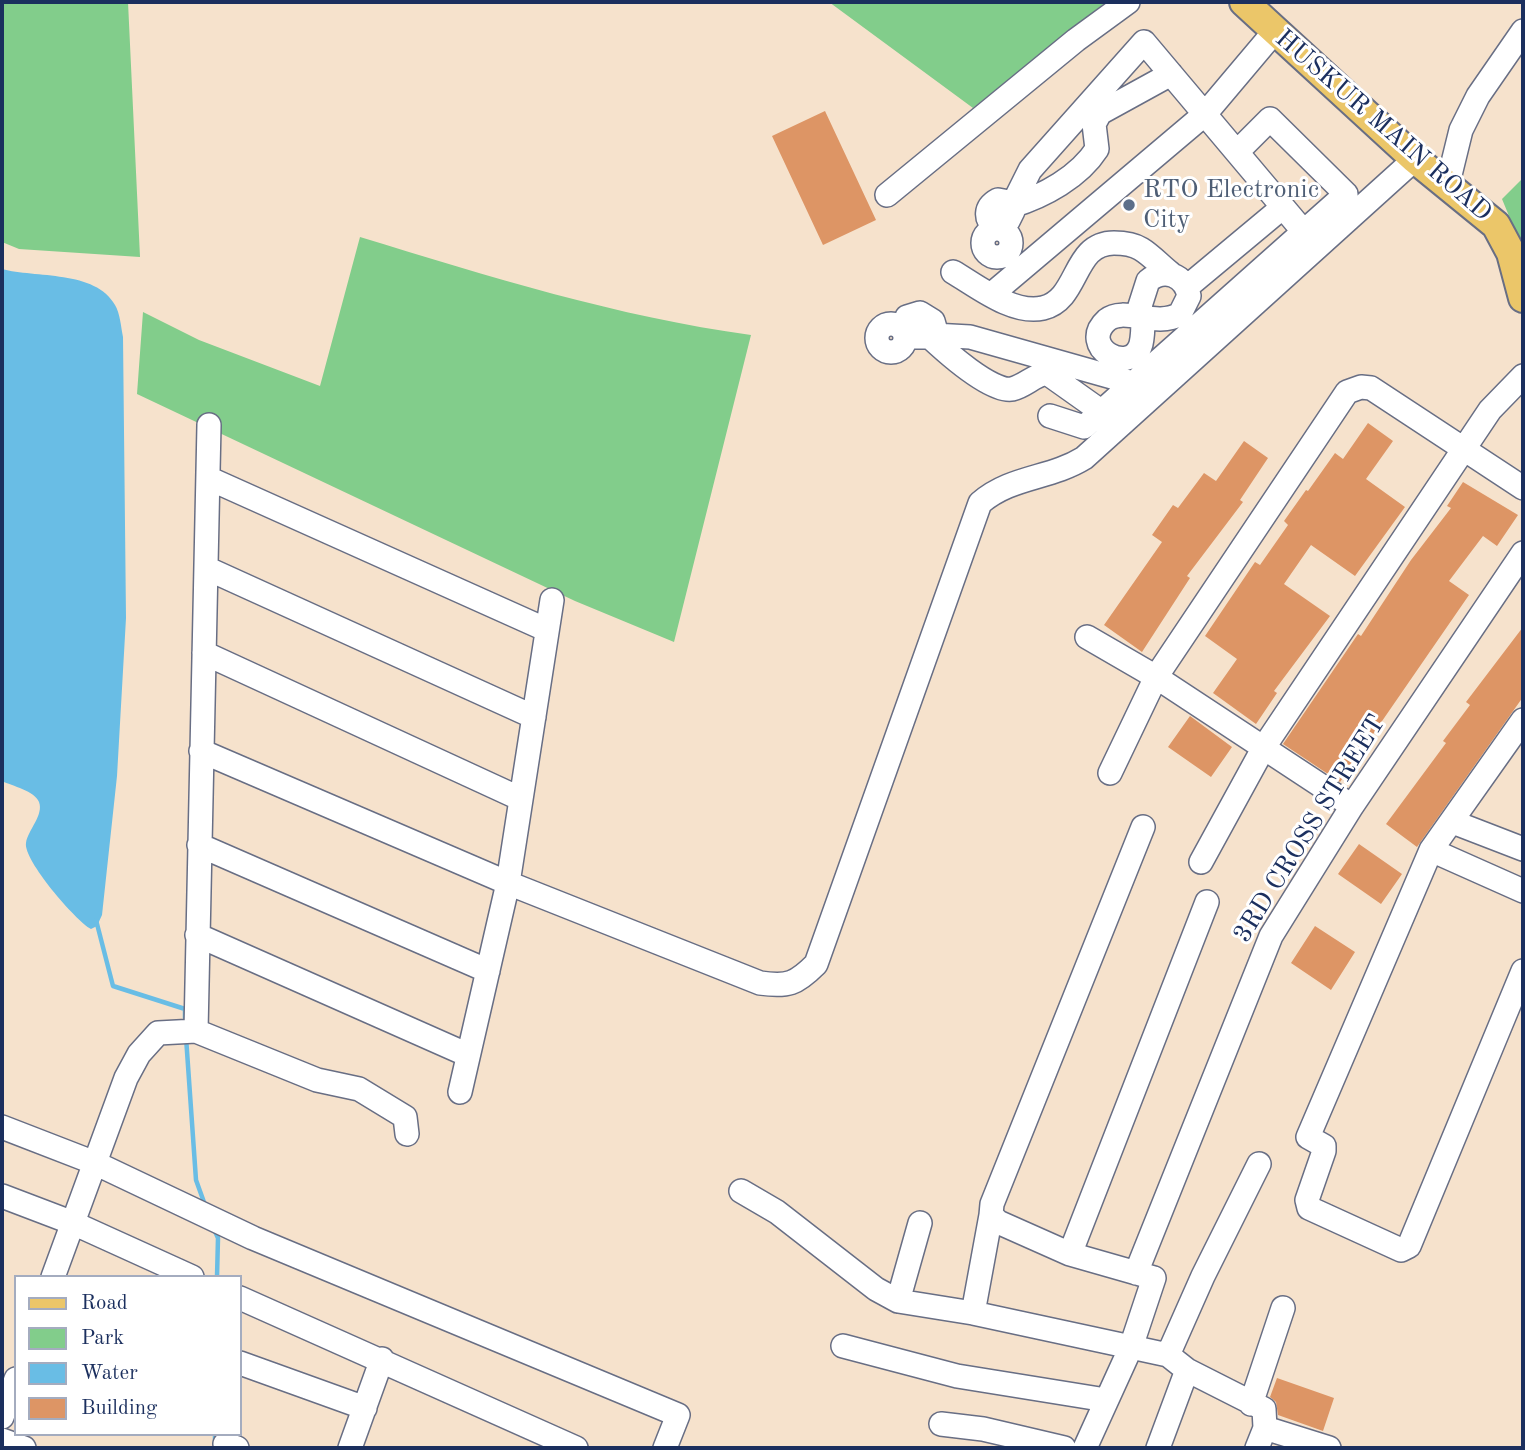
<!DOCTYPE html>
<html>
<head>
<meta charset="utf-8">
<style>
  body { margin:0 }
  #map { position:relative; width:1525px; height:1450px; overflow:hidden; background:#f6e2cc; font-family:"Old Standard TT",serif }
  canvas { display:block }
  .frame { position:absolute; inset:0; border:4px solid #1b2f5e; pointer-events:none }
  .legend { position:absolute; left:14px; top:1275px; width:228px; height:161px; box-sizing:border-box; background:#fff; border:2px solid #a4acbf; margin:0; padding:9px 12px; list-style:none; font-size:21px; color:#1b2f5e }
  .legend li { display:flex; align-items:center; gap:14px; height:35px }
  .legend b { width:35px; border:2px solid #a4acbf }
</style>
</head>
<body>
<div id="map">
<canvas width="1525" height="1450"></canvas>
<div class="frame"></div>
<ul class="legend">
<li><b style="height:9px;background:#ebc669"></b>Road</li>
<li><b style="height:19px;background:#82cd8b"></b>Park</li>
<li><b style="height:19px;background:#69bde5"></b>Water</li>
<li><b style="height:19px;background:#dd9565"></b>Building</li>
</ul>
</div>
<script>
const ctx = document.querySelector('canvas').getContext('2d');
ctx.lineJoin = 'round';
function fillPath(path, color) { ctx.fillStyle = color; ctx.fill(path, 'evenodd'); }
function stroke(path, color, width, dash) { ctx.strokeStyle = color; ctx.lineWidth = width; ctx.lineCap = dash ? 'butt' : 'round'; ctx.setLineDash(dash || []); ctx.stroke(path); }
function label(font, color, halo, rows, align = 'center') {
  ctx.font = font + ' "Old Standard TT",serif'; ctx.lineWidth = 6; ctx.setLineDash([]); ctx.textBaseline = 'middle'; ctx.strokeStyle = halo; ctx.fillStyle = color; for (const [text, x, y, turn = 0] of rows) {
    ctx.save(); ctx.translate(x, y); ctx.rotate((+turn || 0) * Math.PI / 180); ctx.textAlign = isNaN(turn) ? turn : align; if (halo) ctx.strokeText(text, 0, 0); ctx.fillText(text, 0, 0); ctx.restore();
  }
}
fillPath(new Path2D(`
  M2 2H128L140 257 19 249 2 242Z
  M829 2H1106L973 108Z
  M1523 178V250L1502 199Z
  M360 237C488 276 618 317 751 335L674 642 575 601 137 394 143 312 199 340 320 386Z`), '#82cd8b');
fillPath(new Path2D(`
  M2 269C35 278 96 270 115 305 120 313 121 327 123 337L126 618 117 776 102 915 97 926 91 929C76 921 23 860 26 843 28 830 44 815 39 802 35 791 12 786 2 781Z`), '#69bde5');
stroke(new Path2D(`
  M96 920 113 986 185 1009V1018
  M186 1037 196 1180 205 1205
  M214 1229 218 1238 217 1277
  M215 1444V1434`), '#69bde5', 4.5);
fillPath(new Path2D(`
  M825 111 876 220 823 245 772 136Z
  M1368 423 1393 441 1366 479 1405 507 1355 576 1311 545 1284 584 1330 616 1274 691 1277 693 1256 724 1213 693 1237 659 1205 636 1255 562 1260 565 1288 525 1284 521 1306 490 1308 491 1335 453 1343 459Z
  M1244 441 1268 458 1240 500 1243 502 1187 576 1190 578 1142 652 1104 625 1162 542 1152 535 1173 505 1178 508 1204 473 1216 481Z
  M1463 482 1518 515 1497 546 1483 536 1449 581 1469 595 1340 782 1283 744 1358 634 1361 636 1411 560 1451 508 1447 506Z
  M1523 627V697L1417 847 1386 824 1446 743 1443 741 1470 705 1466 702Z
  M1190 716 1232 747 1211 777 1168 747Z
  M1359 844 1402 874 1381 904 1338 874Z
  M1315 926 1355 952 1331 990 1291 963Z
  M1277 1378 1334 1398 1323 1431 1278 1415 1276 1402 1270 1397Z`), '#dd9565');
const minor = new Path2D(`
  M1448 183 1461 130 1478 96 1523 31
  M887 195 1076 40 1128 2
  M998 200 1009 202 1013 211 1008 221 996 228C984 219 985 207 998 200Z
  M1012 206 1030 170 1144 42 1304 232
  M1012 206C1044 196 1079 177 1097 149L1094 124 1100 113 1171 74
  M983 243a14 14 0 1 1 28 0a14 14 0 1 1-28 0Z
  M953 272C977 286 1013 315 1043 308 1080 299 1072 243 1114 243 1123 243 1133 244 1141 249 1151 255 1160 265 1170 273
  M1187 287 1283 207
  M992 294 1205 114 1275 31
  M920 313 933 321 935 328 930 337H913L903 329 907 317Z
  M1143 317 1140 306 1148 281C1164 267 1185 275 1189 296L1180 314C1156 328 1124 306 1107 320 1077 347 1131 377 1141 344 1143 336 1143 326 1143 317
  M877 338a14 14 0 1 1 28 0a14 14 0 1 1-28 0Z
  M933 335 970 337 1133 383
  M930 337C945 351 992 393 1012 389 1025 386 1034 375 1047 373L1102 412
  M1050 416 1084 427 1346 194 1270 119 1237 152
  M208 478 547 630
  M206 568 534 717
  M1087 637 1156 677 1352 806
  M204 653 521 799
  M1523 720 1431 850 1308 1137 1324 1146V1151L1307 1200 1309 1208 1401 1250 1409 1246 1523 971
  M201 751 508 883 760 983C788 987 796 984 816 964L980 503C1011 476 1050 479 1084 458L1415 159
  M1110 773 1156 677 1347 392 1361 387 1371 388 1523 488
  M1453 822 1523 849
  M199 845 488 971
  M1431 850 1523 891
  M1201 862 1264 747 1490 410 1523 376
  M197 935 468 1055
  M196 1031 317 1080 359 1089 405 1117 407 1134
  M460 1092 508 883 552 600
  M2 1127 95 1163 253 1238 678 1415 665 1448
  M741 1191 777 1212 876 1289 898 1301 973 1313 1168 1355 1187 1370 1264 1409 1265 1428 1257 1448
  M2 1196 73 1223 192 1277
  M1070 1254 1207 902
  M1136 1273 1271 936 1352 806 1523 553
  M53 1277 126 1078 139 1054 158 1033 196 1031 209 425
  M240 1298 576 1448
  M898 1301 920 1223
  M973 1313 991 1215
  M843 1346 957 1376 1106 1400
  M1168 1355 1203 1276 1259 1164
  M240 1363 365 1408
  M1251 1404 1283 1308
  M2 1417 16 1379
  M941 1424 983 1429 1064 1448
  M1265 1428 1329 1448
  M2 1440 24 1448
  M225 1444 237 1448
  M350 1448 382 1359
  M1085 1448 1131 1347 1154 1278 1070 1254 998 1222 991 1215 992 1204 1143 827
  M1158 1448 1187 1370`);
const major = new Path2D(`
  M1244 2 1415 159 1496 225 1511 253 1523 298`);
stroke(minor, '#686e84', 26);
stroke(major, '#686e84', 32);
stroke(minor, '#fff', 23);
stroke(major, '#ebc669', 28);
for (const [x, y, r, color] of [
  [1129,205,7,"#5c6f8a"]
]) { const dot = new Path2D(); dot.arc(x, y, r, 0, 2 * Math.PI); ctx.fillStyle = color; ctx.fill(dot); stroke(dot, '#fff', 2.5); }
label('26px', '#1b2f5e', '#fff', [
  ["HUSKUR MAIN ROAD",1383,126,41],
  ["3RD CROSS STREET",1310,829,-58]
]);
label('26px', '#4e5e75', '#fff', [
  ["RTO Electronic",1143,190],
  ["City",1143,220]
], 'left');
</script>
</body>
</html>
